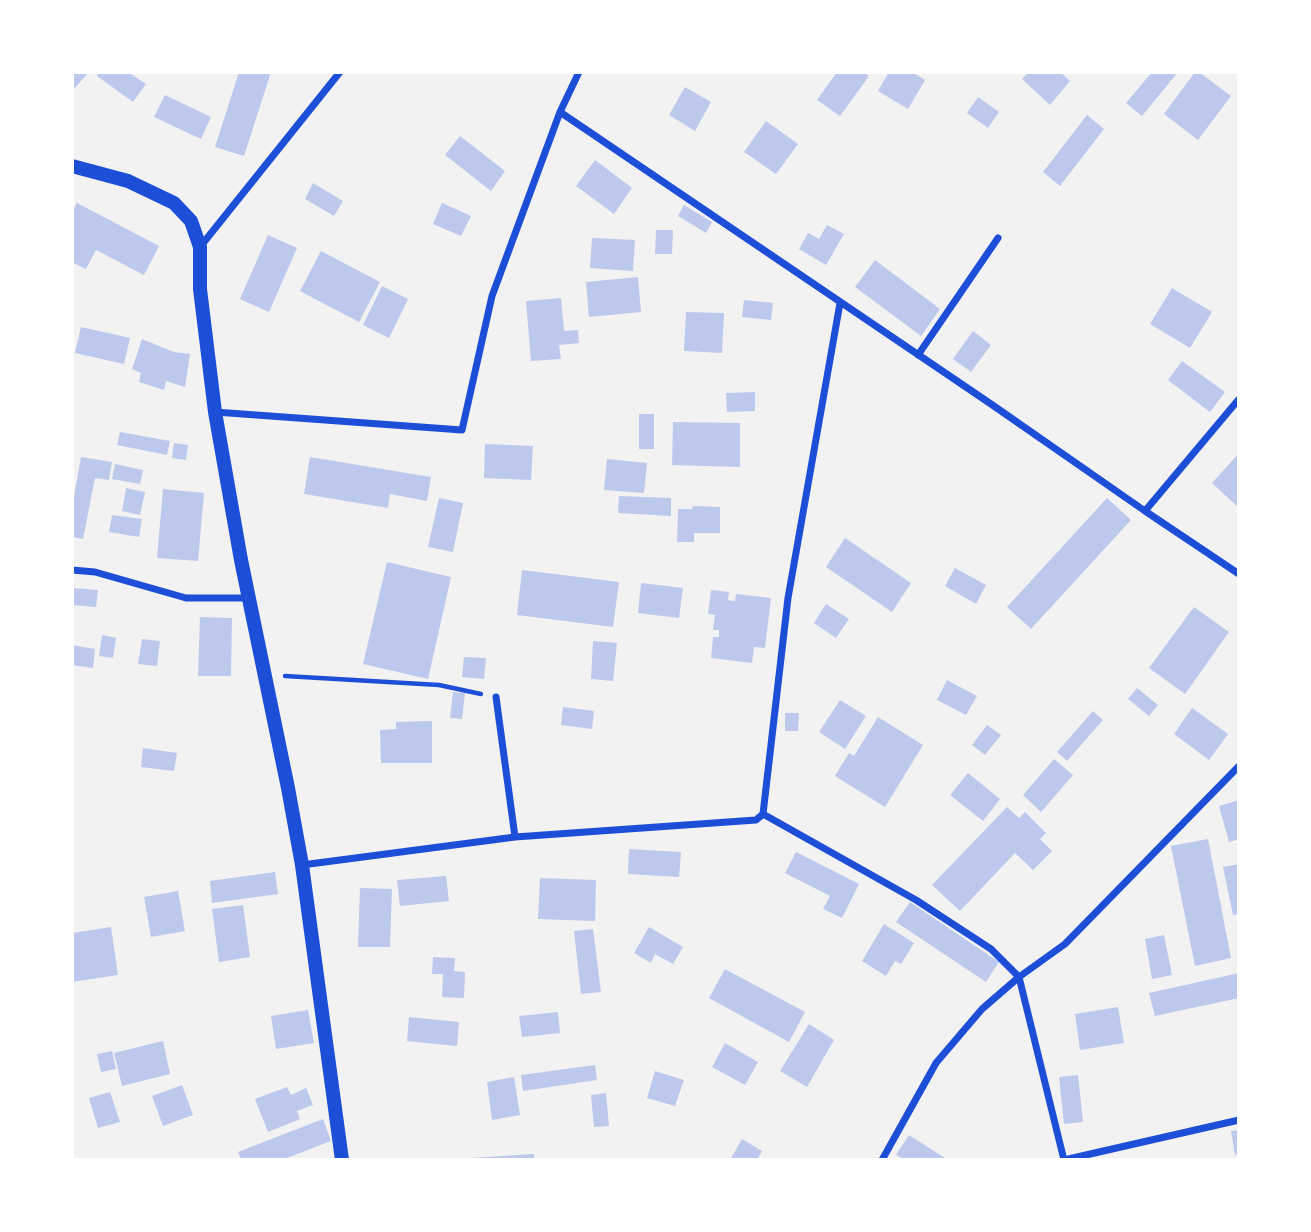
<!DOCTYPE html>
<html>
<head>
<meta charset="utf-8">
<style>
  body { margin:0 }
  #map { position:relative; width:1311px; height:1232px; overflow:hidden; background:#f2f2f2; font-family:"Roboto Condensed",sans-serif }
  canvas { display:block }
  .frame { position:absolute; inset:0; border:74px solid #fff; pointer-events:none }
</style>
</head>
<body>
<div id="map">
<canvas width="1311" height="1232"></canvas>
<div class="frame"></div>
</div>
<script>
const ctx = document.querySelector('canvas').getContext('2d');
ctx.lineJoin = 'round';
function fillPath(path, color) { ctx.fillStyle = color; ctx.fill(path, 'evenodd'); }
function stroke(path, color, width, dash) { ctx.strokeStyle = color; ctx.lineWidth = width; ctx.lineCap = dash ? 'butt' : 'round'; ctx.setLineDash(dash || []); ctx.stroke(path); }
fillPath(new Path2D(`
  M72 72H89L72 91Z
  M100 72H128L146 84 133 102 97 76Z
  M239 72H271L244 156 215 147Z
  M837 72H863L869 76 840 116 817 100Z
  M889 72H912L925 80 908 109 878 91Z
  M1029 72H1060L1070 81 1050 105 1022 79Z
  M1152 72H1178L1142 116 1126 103Z
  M1195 72H1199L1231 96 1198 140 1164 114Z
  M685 87 711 102 695 131 669 115Z
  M165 95 211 117 201 139 154 117Z
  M978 97 999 112 988 128 967 113Z
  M1087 115 1104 129 1060 186 1043 172Z
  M766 121 798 144 776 174 744 152Z
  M460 136 505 171 491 191 445 155Z
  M595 160 632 188 614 214 576 186Z
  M313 183 343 201 334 216 305 199Z
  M77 203 159 246 144 275 96 250 86 269 72 262V212Z
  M442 203 471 216 461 236 433 224Z
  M684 205 712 222 706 233 678 216Z
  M827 225 844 234 826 265 799 249 808 233 819 239Z
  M656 230H673L672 254H655Z
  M268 235 297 248 269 312 240 299Z
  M592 238 635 240 633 271 590 268Z
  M321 251 380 282 359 322 300 291Z
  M875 260 940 309 921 336 855 287Z
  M638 277 641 312 589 317 586 282Z
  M382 286 408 299 389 338 363 325Z
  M1172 288 1212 312 1190 348 1150 324Z
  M561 298 564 331 578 330 579 343 559 345 561 359 531 361 526 301Z
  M744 300 773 303 771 320 742 317Z
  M686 312 724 313 722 353 684 351Z
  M81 327 130 338 124 364 75 353Z
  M973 331 991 345 971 372 953 359Z
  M142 339 174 352 190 354 185 387 166 381 164 390 139 382 141 373 132 369Z
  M1182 361 1225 392 1210 412 1168 380Z
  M755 392V411L727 412 726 393Z
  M639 414H654V449H639Z
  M673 422 740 423V467L672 465Z
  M120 432 170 441 167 455 117 445Z
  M174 443 188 445 186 460 172 458Z
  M485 444 533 446 531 480 484 478Z
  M1239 453V508L1212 483Z
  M81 457 112 462 109 480 95 478 83 539 72 537V508Z
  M310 457 431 477 427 501 390 494 388 508 304 494Z
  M607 459 647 463 644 493 604 490Z
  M115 464 143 470 140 484 112 479Z
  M126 488 145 492 140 515 122 511Z
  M163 489 204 493 198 561 157 558Z
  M619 496 671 498V516L618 513Z
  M439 498 463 503 453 552 428 547Z
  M1107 498 1131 520 1031 629 1007 607Z
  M693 506 720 507V533H694V542H677L678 509H692Z
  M112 515 142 519 139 537 109 532Z
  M845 538 911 583 892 612 826 567Z
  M387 562 451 577 428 679 363 664Z
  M955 568 986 585 976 604 945 586Z
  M522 570 619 582 613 627 517 615Z
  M641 583 683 588 679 618 638 613Z
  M72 588 98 590 96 607 72 605Z
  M711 590 729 592 728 600 735 601 736 594 771 598 765 648 754 647 752 663 711 658 713 637H719V630H713L715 615 708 614Z
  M826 604 849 619 836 638 814 623Z
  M1194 607 1229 632 1185 694 1149 668Z
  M200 617 232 618 231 676H198Z
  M102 635 116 638 113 658 99 656Z
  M142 639 160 641 157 666 138 664Z
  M593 641 617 643 613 681 591 679Z
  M72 645 95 649 93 668 72 665Z
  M464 657 486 658 484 679 462 677Z
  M947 680 977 696 966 715 937 700Z
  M1137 688 1158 705 1149 716 1128 699Z
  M453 692 465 693 462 719 450 718Z
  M840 700 866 716 845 749 819 732Z
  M563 707 594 711 592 729 561 725Z
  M1192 708 1228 734 1209 760 1174 734Z
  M1093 711 1103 720 1067 761 1057 752Z
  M785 713H799L798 731H785Z
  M878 717 923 745 885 807 835 776 849 753 854 756Z
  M432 721V763H381L380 730 396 729V722Z
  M987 725 1001 735 985 755 972 745Z
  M143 748 177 753 174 771 141 767Z
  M1054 759 1073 775 1041 812 1023 795Z
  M968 773 1000 799 983 821 950 795Z
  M1239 800V839L1229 842 1219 806Z
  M1007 807 1019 818 1025 812 1046 833 1040 839 1052 851 1033 870 1015 853 960 911 932 885Z
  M1208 839 1231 958 1195 966 1171 846Z
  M629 849 681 852 679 877 628 874Z
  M796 852 859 884 842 918 823 909 830 896 785 873Z
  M1239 864V914L1233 915 1223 867Z
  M275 872 278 894 212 903 210 881Z
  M446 876 449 901 400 906 397 880Z
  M540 878 596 880 595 921 538 919Z
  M360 888 392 889 390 947H358Z
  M178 891 185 931 151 937 144 897Z
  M910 902 999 962 986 982 896 922Z
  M243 905 250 957 219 962 212 909Z
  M884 924 914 943 901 964 895 961 886 976 862 961Z
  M111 927 118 975 72 982V933Z
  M649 927 683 947 673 964 655 954 651 963 634 953Z
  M593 929 601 992 581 994 574 931Z
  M1164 935 1172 975 1152 979 1145 939Z
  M433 957 455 958 454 971 465 972 464 998 442 997 443 974H432Z
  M725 969 805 1012 789 1042 709 998Z
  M1239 973V998L1155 1016 1149 993Z
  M1118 1007 1124 1043 1080 1050 1075 1014Z
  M308 1010 314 1043 276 1049 271 1016Z
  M558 1012 560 1033 522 1037 519 1016Z
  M409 1017 459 1022 457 1046 407 1041Z
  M809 1024 834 1040 807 1087 780 1071Z
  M163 1041 170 1074 122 1086 114 1053Z
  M725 1043 758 1062 745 1085 712 1067Z
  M112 1051 116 1069 101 1072 97 1054Z
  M595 1065 597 1080 523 1091 521 1075Z
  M655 1071 684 1080 675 1106 647 1098Z
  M1078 1075 1083 1122 1064 1124 1059 1077Z
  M514 1077 520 1115 492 1120 487 1082Z
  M182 1085 193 1115 163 1126 152 1096Z
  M287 1087 291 1095 306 1088 313 1105 297 1111 300 1119 268 1132 255 1099Z
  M110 1092 120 1122 98 1128 89 1098Z
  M606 1093 609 1126 594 1127 591 1095Z
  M323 1119 331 1141 282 1160H241L238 1152Z
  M1239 1130V1154L1235 1155 1231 1131Z
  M909 1135 948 1160H905L896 1155Z
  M742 1139 762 1151 757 1160H730Z
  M534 1154V1160H471V1158Z`), '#bdc9ec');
stroke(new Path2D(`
  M285 676 439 685 481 694`), '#1d4ed8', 4.5);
stroke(new Path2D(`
  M560 112 991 404 1145 511 1239 399
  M200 247 340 72
  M918 355 998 238
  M215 412 462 430 492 296 560 112 579 72
  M1145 511 1239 574
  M72 570 95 572 186 598H249
  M496 697 515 837
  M763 814 916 900 991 949 1019 977 982 1009 936 1063 882 1160
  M302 865 515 837 756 820 763 814 788 598 840 303
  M1064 1160 1019 977 1065 944 1239 766
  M1064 1160 1239 1120`), '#1d4ed8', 7);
stroke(new Path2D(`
  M72 166 128 181 174 203 191 221 200 247V289L215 412 241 560 288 788 302 865 342 1160`), '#1d4ed8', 14);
</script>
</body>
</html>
